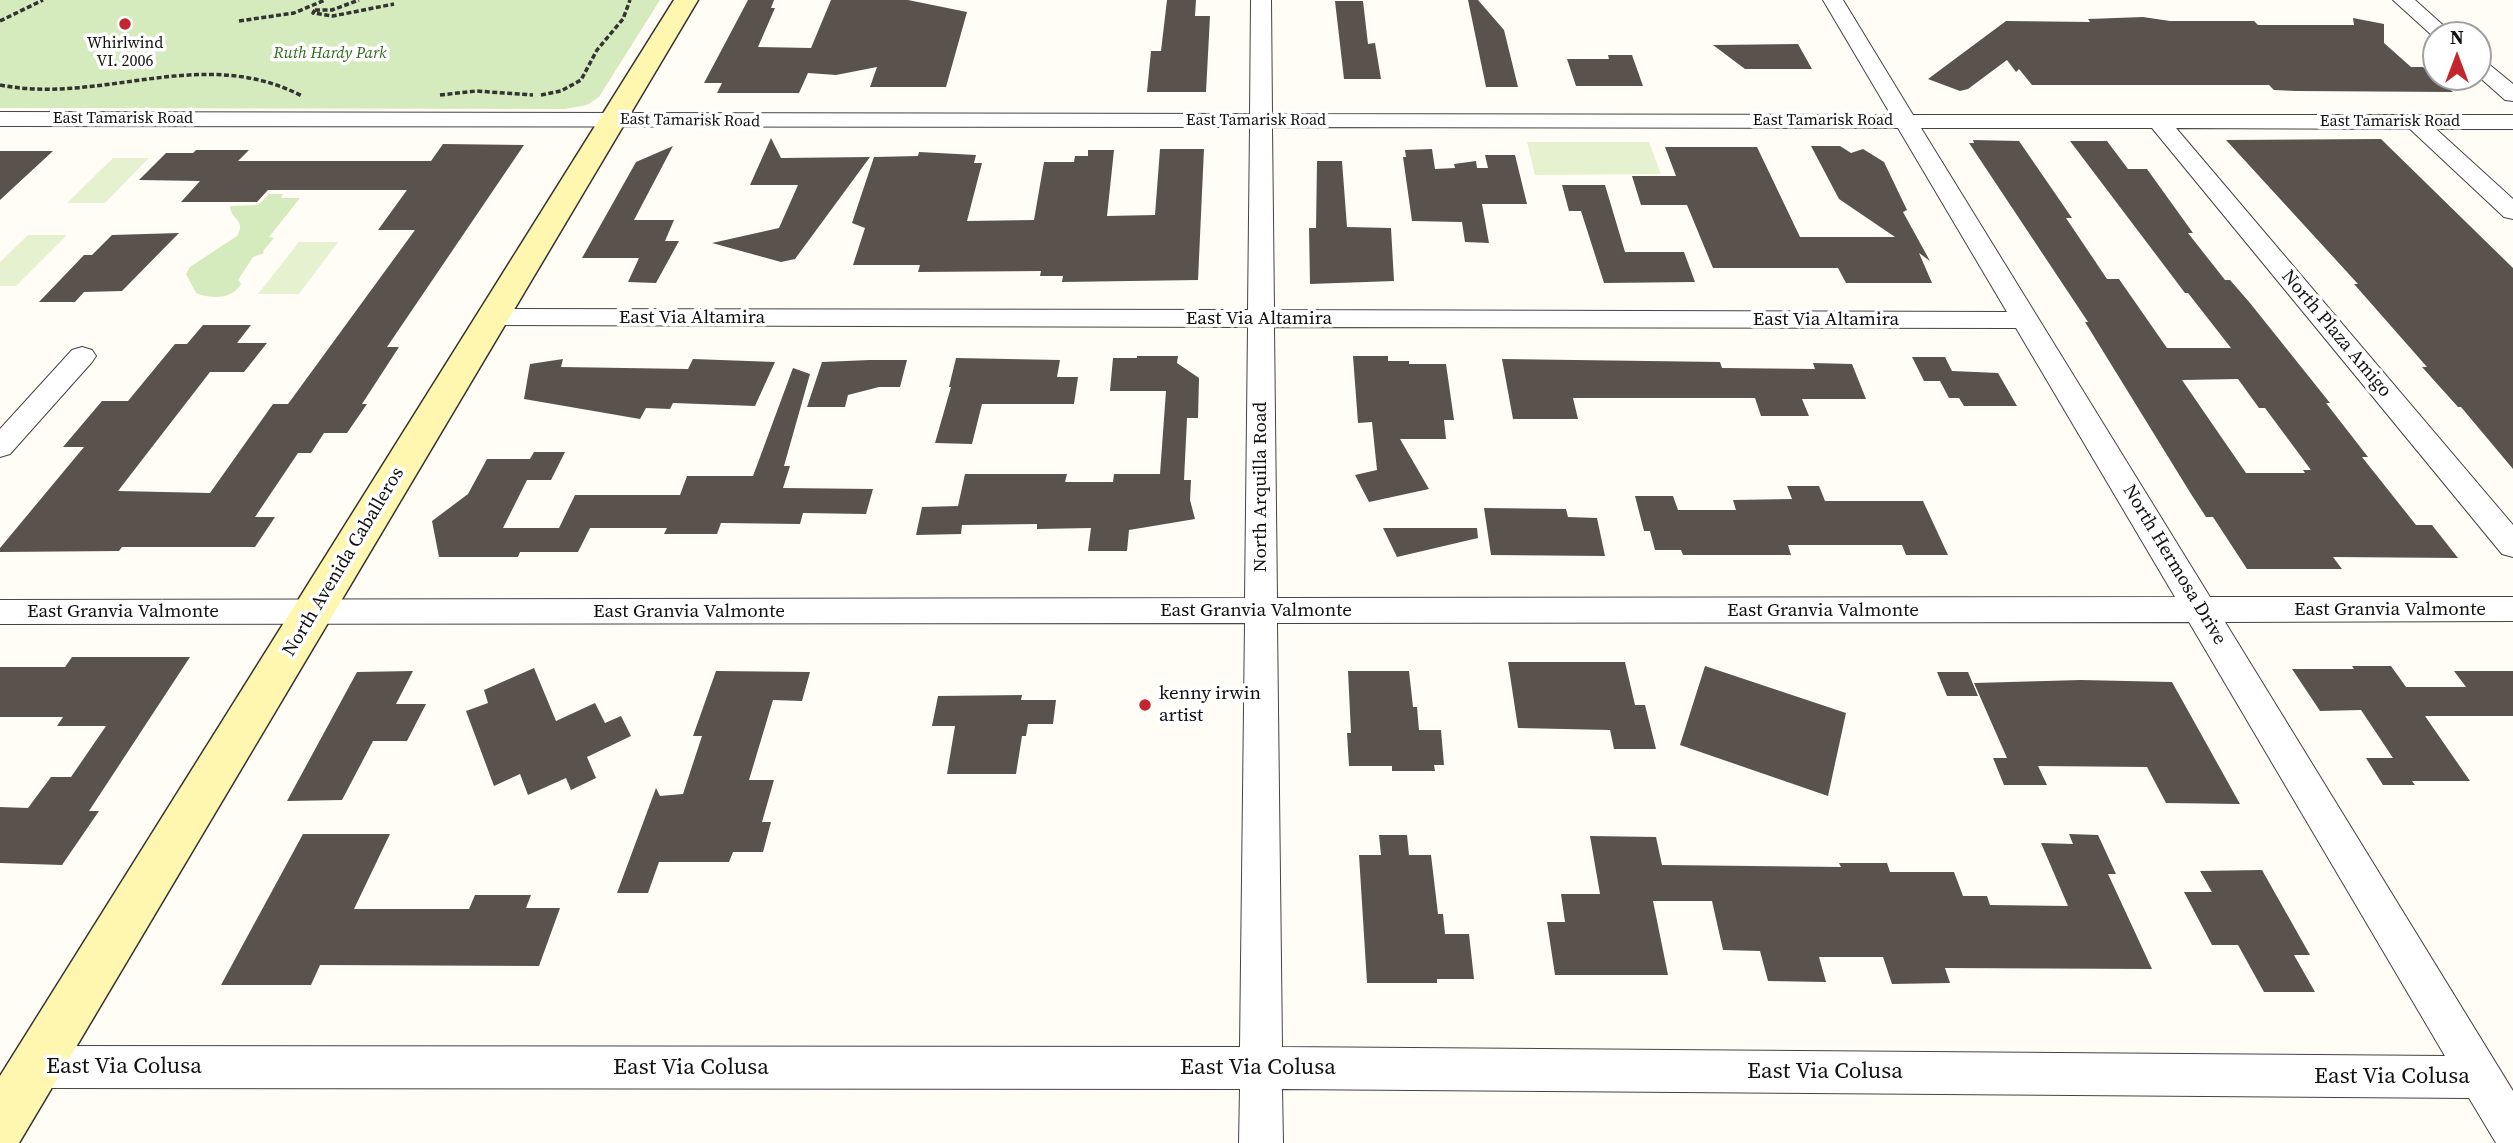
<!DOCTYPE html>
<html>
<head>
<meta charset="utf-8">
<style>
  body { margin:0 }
  #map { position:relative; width:2513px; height:1143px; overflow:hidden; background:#fffdf5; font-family:"Source Serif 4",serif }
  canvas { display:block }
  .north { position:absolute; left:2422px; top:21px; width:70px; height:70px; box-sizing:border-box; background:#fff; border:2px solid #a0a0a0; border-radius:50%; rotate:0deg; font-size:19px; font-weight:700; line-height:28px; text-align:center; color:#111 }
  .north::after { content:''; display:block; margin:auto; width:24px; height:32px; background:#c4262e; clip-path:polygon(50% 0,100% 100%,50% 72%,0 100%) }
</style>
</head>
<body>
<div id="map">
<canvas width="2513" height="1143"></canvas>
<div class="north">N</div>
</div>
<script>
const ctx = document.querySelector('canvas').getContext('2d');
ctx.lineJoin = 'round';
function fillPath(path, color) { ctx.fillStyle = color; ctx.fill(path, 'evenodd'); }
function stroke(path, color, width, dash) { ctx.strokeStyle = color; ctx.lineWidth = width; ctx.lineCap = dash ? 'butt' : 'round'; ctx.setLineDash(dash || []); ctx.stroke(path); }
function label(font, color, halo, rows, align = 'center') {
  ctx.font = font + ' "Source Serif 4",serif'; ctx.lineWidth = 7; ctx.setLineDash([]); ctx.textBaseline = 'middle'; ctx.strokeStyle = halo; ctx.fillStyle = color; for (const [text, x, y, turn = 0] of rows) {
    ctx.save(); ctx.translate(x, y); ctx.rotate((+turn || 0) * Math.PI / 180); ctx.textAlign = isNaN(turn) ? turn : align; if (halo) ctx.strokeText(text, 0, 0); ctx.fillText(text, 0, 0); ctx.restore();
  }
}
fillPath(new Path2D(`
  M0 0H660L599 97 587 105 565 109 0 108Z
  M269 194H283L281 198H300L269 237 274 238 263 251 264 253 253 257 238 280 241 284C232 300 211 299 196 293L186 274 190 267 237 236C247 220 230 219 230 206L258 205Z`), '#d5ebbd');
fillPath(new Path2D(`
  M1527 142H1649L1661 174 1535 175Z
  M113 158H149L105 203H67Z
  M28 235H67L16 286H0V262Z
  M299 242H338L299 294H258Z`), '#e6f2cf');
fillPath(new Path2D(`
  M748 0H774L771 8H775L758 47 811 48 831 0H908L967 12 946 87H870L877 67 836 75 808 73 799 93H717L722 83H704Z
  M1167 0H1196L1195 16H1210L1206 92H1147L1151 51H1161Z
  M1468 0H1478L1504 30 1518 87H1486Z
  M1335 1H1363L1368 44 1375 43 1381 79H1344Z
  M2143 17 2170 21H2254L2258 25H2354L2353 18 2384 24V43L2411 67H2423L2453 92 2296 91 2274 90 2269 85H2032L2019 69 2016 72 2007 60 1968 89 1960 91 1928 79 2006 21 2090 22 2088 19Z
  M1798 44 1812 69H1745L1713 45Z
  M1608 55H1632L1643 86H1576L1567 59H1609Z
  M771 138 781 158 870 157 795 259 781 262 712 243 779 228 798 185H750Z
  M2381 139 2513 268V469L2461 407H2458L2422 367H2427L2354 284H2358L2226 140Z
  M1973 140 2019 141 2072 218H2066L2107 279H2119L2167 348H2231L2188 293H2185L2070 141H2107L2128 169H2147L2193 233H2188L2225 280H2230L2250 303 2330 403H2326L2368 457H2362L2416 525H2432L2458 558 2333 557 2342 569H2247L2213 517H2206L2191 494 2085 322H2088L1969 143H1974ZM2238 379 2259 408H2265L2311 470H2303L2305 473H2246L2182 380Z
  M443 144 524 145 387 347H399L362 404H367L347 433H324L311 453H298L255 517H275L255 547H122L119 551 0 552V548L84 447H63L102 401H128L175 344H187L203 325H251L237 343H267L244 372H210L118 491 210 493 273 404H288L415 230H378L407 190H268L257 202H181L200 181 139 180 166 153H193L196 150H249L238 161H431Z
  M673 146 634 220H674L665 241H679L656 283 628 282 639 258H582L636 162Z
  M1811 146H1840L1851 153 1863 149 1884 162 1907 210 1903 212 1930 261 1919 253 1932 283H1846L1838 268H1713L1687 205H1641L1632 176H1676L1665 147H1757L1800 237H1895L1839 199Z
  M1160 149H1204L1198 280 1062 282 1063 276H1040L1041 271 918 272 920 265H853L865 228 852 223 874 157 918 156 919 152 976 155 974 163H982L967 221 1034 220 1044 162H1074L1075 156H1088V150H1114L1107 216 1155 215Z
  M1432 149 1435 169 1455 168 1454 164 1476 161 1477 168H1488L1485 155H1515L1527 204H1482L1489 243 1465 242 1462 222 1412 221 1403 157H1406L1405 150Z
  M0 151H53L0 200Z
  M1317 161H1342L1347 227 1391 228 1394 281 1310 284 1309 228H1316Z
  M1562 185H1605L1625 252H1684L1695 282 1604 283 1581 211H1569Z
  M179 233 122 291 84 292 75 302H39L84 255H92L112 235Z
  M1137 356H1178L1177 363 1199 378 1198 418H1187L1184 480H1191L1190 500 1195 519 1129 530 1127 551H1088L1091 528 1037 529V524L962 525 961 534 916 535 922 507 958 506 965 474H1067L1065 482H1113L1114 474H1160L1166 391H1110L1113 358H1137Z
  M1353 356H1388V361H1409V364H1446L1454 420H1444L1446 439H1400L1429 489 1369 502 1355 475 1377 470 1372 422 1358 423Z
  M1912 357H1945L1952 371 1998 373 2017 406H1964L1959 398H1949L1940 381H1924Z
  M956 358 1060 360 1057 377H1078L1074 404H982L972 444 935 443 951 387H949Z
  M563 359 561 367 688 369 693 359 775 362 755 406 673 403 670 409 646 408 640 419 524 399 530 364Z
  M1502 359 1720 362 1722 368 1815 369 1813 363 1852 364 1866 399H1802L1809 416H1761L1755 398H1573L1578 419H1513Z
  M870 360H907L900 387H879L848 395 845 407H807L822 362Z
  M793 368 810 374 784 466H790L783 488 873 489 866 514 803 513 800 524 721 523 717 534H664L667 528H590L578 552H520L518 557H439L432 521 468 494 487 459H530L534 452H565L551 480H527L503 528H559L575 495H680L687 476H753Z
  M1787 486H1819L1825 501H1923L1948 555H1906L1902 545H1788L1791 555H1683L1681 550H1655L1650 531H1644L1635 496H1673L1678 510H1736L1733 500 1792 499Z
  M1484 508 1566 509 1568 517 1597 518 1605 556 1491 555Z
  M1383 528H1477L1478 538 1397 557Z
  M72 657H190L89 811H99L62 865 0 863V807L28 808 51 777H71L106 726H57L63 717H0V667H65Z
  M1508 662H1625L1635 705H1645L1656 749H1614L1610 730 1518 728Z
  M1705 666 1846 713 1828 796 1680 745Z
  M2352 666H2391L2406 687H2466L2454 671H2513V716H2425L2470 781H2412L2415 785H2383L2366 758H2393L2361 710 2320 711 2292 669H2354Z
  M534 668 556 721 595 703 605 723 621 716 631 736 587 757 596 778 571 790 566 778 528 795 520 774 494 786 466 711 488 703 484 690Z
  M413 671 396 704H426L407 741H373L342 800 287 801 357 672Z
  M716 671 810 672 802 701 773 700 749 780H774L762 822H771L763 852H733L729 862H659L648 893H617L656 788 660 796 683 794 702 736H693Z
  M1348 671H1409L1413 707H1417L1419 730H1441L1444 765H1434L1435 771H1392V766H1349L1347 733H1351Z
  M1937 672H1968L1978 696H1947Z
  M2081 680 2172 682 2240 804 2166 803 2147 767 2038 766 2047 785H2004L1993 758H2007L1974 683Z
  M1022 695 1021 700H1056L1053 724H1028L1026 736H1022L1016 774H947L955 726H932L938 696Z
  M303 834H390L354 909H469L475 895H531L526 908H560L539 966 320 965 311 985H221Z
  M2069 834 2098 835 2116 874H2108L2152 969 1945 968 1950 983 1892 984 1883 957H1819L1826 982 1768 981 1760 951 1723 950 1712 901H1653L1668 975H1555L1547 922H1565L1561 894H1600L1590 836 1656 837 1662 865 1841 867 1839 863H1887L1890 872H1954L1963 896H1987L1990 905 2068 906 2041 843 2073 844Z
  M1379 835H1407L1409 855H1431L1438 914H1443L1445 934H1469L1474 979H1437V983H1367L1359 855H1381Z
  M2262 870 2310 955H2294L2315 992H2264L2238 945H2212L2184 892H2212L2200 871Z`), '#5a524d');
const street = new Path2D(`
  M1251 0H1271L1272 114 1891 115 1823 0H1843L1913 115H2513V129H2436L2513 199V219L2504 217 2410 129 2176 128 2513 525V557L2502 554 2152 128H1921L2210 597H2513V621L2225 622 2513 1091V1143H2496L2469 1098 1282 1089 1283 1143H1239L1240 1089 34 1088 19 1082 13 1067 19 1052 34 1046 1240 1047 1245 623 0 624V600L1245 598 1248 327 492 325 483 323 479 317 483 311 492 309 1248 310 1250 127 0 126V112L1250 114ZM1272 127 1898 128 2007 312 1274 310ZM1274 327 2016 328 2175 597 1277 598ZM2189 622 2445 1056 1282 1047 1277 623Z
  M2393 0H2415L2454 35H2436V39Z
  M2478 59 2485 61 2513 84V101L2505 100 2478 76Z
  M82 347 92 350 96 356 92 362 10 454 0 457V429L72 350Z`);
const secondary = new Path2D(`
  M674 0H698L19 1143H0V1076Z`);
stroke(street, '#444', 2);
stroke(secondary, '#333', 3);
stroke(new Path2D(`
  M315 10 313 13 333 16 394 4
  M315 10H332L359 0
  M0 21 43 0
  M239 21 294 13 325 0
  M0 85C103 105 202 44 302 96
  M440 95 476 91 533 95
  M541 95 561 91 581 80 597 50 623 19 630 0`), '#333', 3.5, [5, 2.5]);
fillPath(street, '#fff');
fillPath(secondary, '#fff6b0');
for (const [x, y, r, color] of [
  [125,24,7,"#c4262e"],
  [1145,705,7,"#c4262e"]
]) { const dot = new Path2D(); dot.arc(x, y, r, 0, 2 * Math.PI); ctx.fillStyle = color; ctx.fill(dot); stroke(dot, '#fff', 2.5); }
label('16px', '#111', '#fff', [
  ["Whirlwind",125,44],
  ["VI. 2006",125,62]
]);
label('italic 16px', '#2f6b1f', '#fff', [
  ["Ruth Hardy Park",330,54]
]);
label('16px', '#111', '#fff', [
  ["East Tamarisk Road",123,119],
  ["East Tamarisk Road",690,121,1],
  ["East Tamarisk Road",1256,121],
  ["East Tamarisk Road",1823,121],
  ["East Tamarisk Road",2390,122]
]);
label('19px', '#111', '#fff', [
  ["East Via Altamira",692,318],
  ["East Via Altamira",1259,319],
  ["East Via Altamira",1826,320],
  ["North Plaza Amigo",2336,334,50],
  ["North Arquilla Road",1261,487,-90],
  ["North Avenida Caballeros",344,562,-59],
  ["North Hermosa Drive",2174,565,59],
  ["East Granvia Valmonte",2390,610],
  ["East Granvia Valmonte",1256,611],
  ["East Granvia Valmonte",1823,611],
  ["East Granvia Valmonte",123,612],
  ["East Granvia Valmonte",689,612]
]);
label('19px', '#111', '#fff', [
  ["kenny irwin",1159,694],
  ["artist",1159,716]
], 'left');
label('23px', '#111', '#fff', [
  ["East Via Colusa",124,1067],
  ["East Via Colusa",691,1068],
  ["East Via Colusa",1258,1068],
  ["East Via Colusa",1825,1072],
  ["East Via Colusa",2392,1077]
]);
</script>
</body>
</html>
